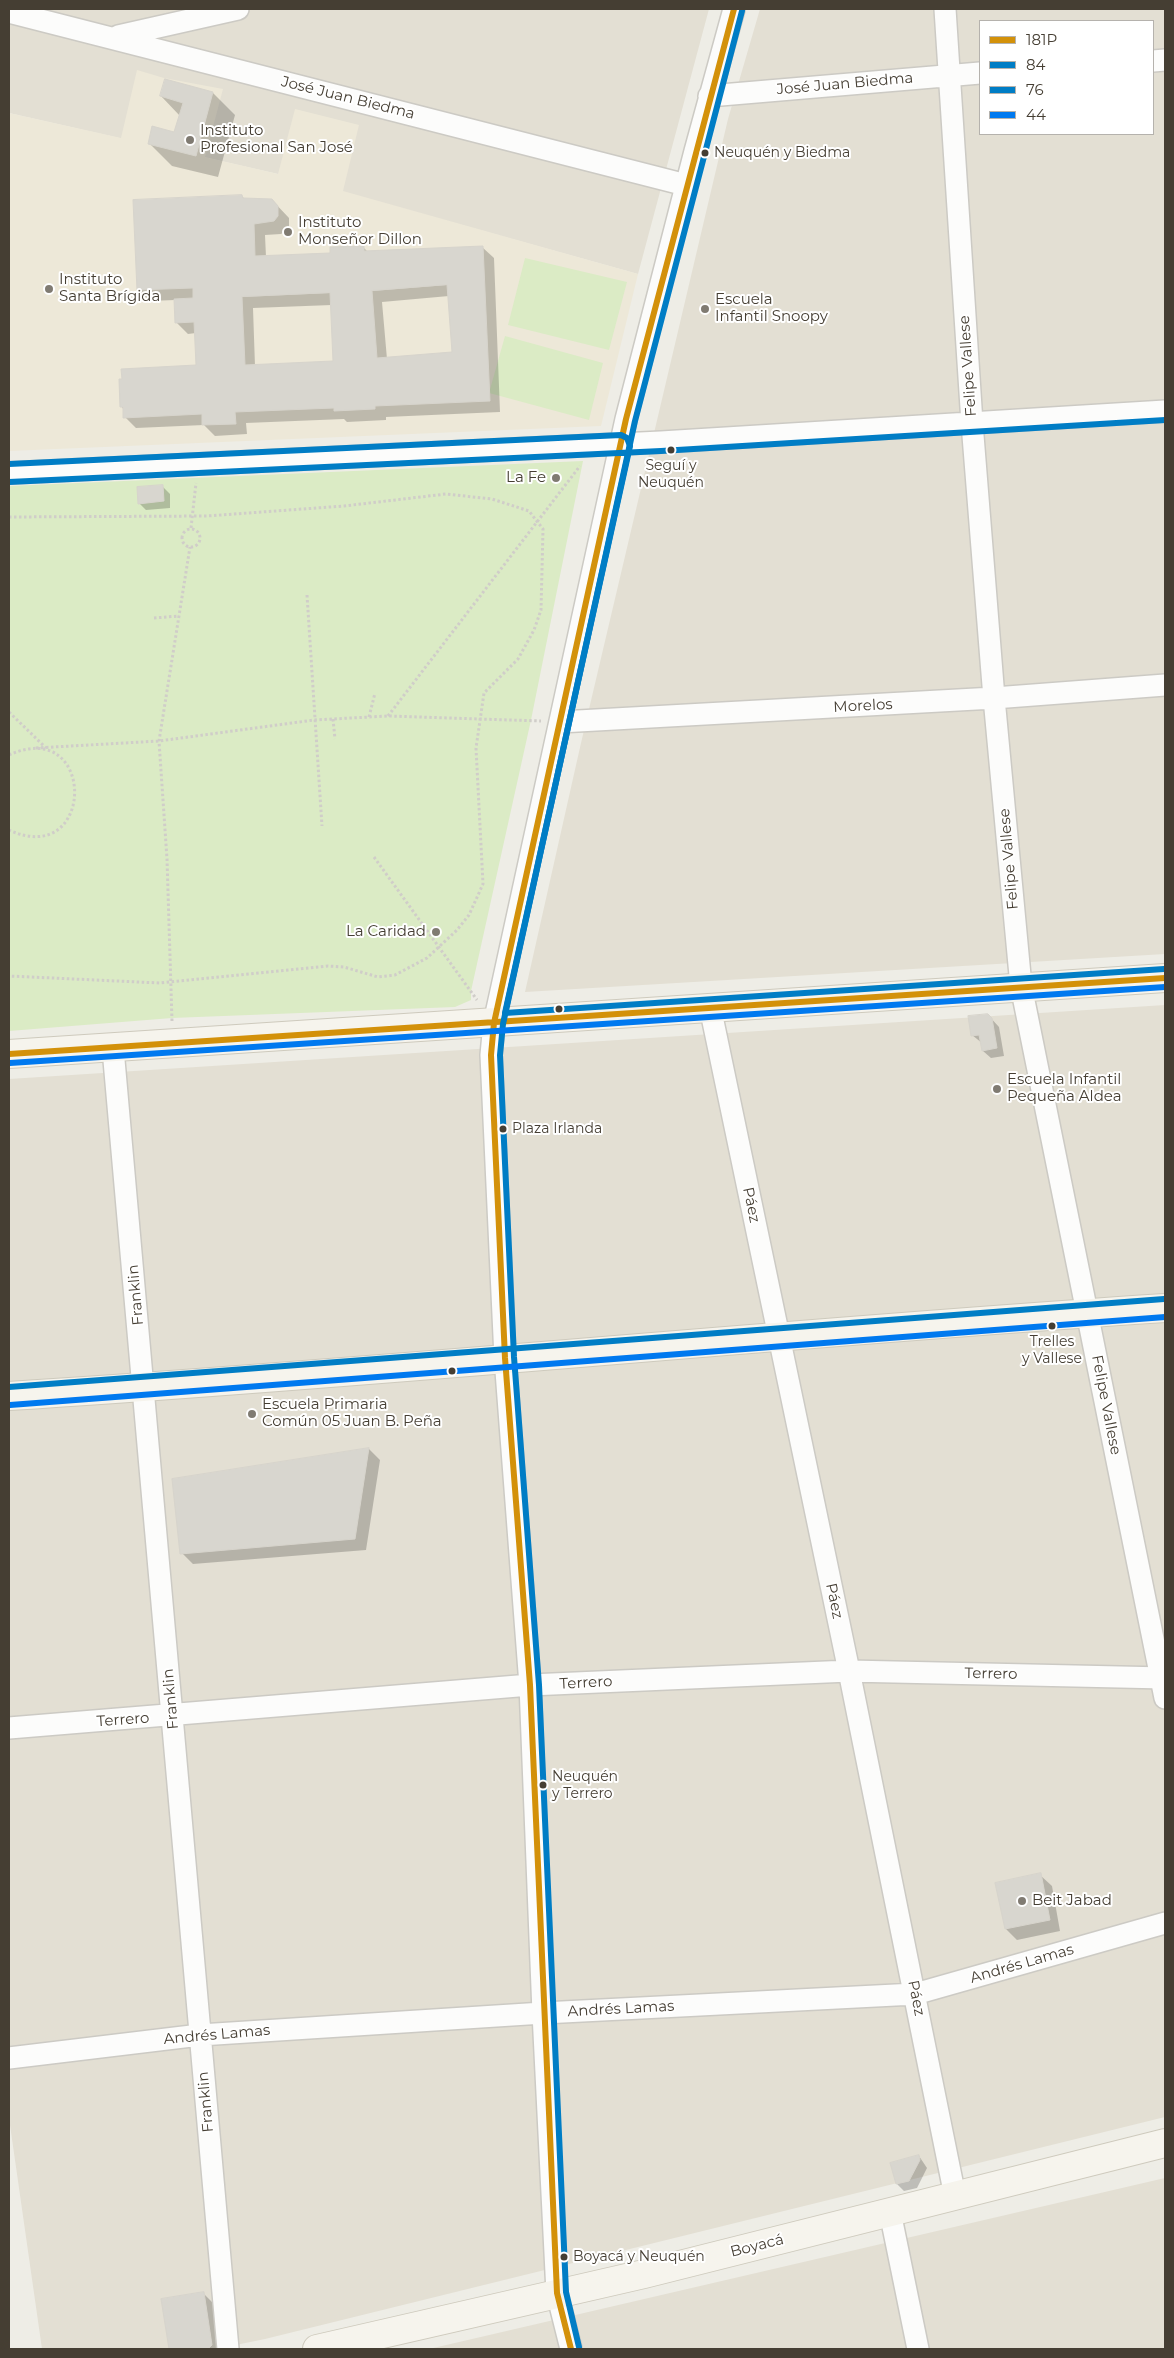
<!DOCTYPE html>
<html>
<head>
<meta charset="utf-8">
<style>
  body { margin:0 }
  #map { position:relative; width:1174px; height:2358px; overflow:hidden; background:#eeede6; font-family:Montserrat,sans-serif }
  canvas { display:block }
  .frame { position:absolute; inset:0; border:10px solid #453e33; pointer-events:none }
  .legend { position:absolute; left:979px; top:20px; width:175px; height:115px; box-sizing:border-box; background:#fff; border:1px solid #b5b2ad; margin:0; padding:6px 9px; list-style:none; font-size:15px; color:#453e33 }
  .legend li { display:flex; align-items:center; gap:10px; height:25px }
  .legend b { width:25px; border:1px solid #b5b2ad }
</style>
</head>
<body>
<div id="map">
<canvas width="1174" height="2358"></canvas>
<div class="frame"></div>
<ul class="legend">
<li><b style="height:6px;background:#d3910a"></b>181P</li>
<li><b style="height:6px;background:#007dc5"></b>84</li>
<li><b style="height:6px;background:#007dc5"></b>76</li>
<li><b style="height:6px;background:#0079ef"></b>44</li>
</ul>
</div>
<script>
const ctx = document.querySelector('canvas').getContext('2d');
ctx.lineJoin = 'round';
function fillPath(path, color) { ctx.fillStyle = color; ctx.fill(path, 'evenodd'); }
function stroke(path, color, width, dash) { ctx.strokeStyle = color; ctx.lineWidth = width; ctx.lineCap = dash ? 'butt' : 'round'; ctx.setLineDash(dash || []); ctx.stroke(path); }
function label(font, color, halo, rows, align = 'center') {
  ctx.font = font + ' Montserrat,sans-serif'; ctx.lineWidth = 4; ctx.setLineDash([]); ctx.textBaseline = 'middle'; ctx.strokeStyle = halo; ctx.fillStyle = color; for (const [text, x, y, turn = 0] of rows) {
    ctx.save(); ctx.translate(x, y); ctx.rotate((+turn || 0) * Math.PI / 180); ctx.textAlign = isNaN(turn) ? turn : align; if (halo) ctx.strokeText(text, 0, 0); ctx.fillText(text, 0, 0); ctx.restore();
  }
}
fillPath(new Path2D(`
  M9 9H709L638 274 278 174 9 113Z
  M760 9H1165V954L525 992 581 743 728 119ZM980 21H1153V134H980Z
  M1165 1005V2117L265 2339 216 2349H42L9 2118V1079Z
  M1165 2178V2349H429Z`), '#e3dfd3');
fillPath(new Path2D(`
  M137 70 164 78 223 89 205 157 278 174 295 109 359 125 343 191 638 274 601 426 9 451V113L121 138Z`), '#ede8d8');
fillPath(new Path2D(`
  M525 258 627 282 609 350 508 325Z
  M505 336 603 363 589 420 489 393Z
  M583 461 531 720 471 991V1000L455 1007 172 1018 9 1031V486Z`), '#dbebc5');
fillPath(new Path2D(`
  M166 81 213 93 235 115 218 177 172 166 149 143 175 133 180 116 161 96Z
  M242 196 245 200H272L289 218V228L281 234 265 235 266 257 332 254 363 247 368 252 482 247 494 258 500 412 386 417V420L347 422 344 419 246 423 247 434 215 436 204 425 136 428 125 417 124 410 121 406 198 367 196 333 188 334 176 322 175 300 150 301 138 290ZM449 296 453 353 387 359 382 302ZM332 305 334 362 255 366 253 308Z
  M162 486 170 494V508L146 510 139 503Z
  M988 1015 999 1027 1004 1056 991 1058 983 1051 982 1043 972 1035Z
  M369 1449 380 1460 366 1550 193 1564 182 1553 174 1480Z
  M1040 1875 1052 1886 1060 1931 1017 1940 1006 1929Z
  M919 2156 927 2168 917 2188 904 2191 897 2184Z
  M204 2294 219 2309 225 2349H170L162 2300Z`), '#0003');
const building = new Path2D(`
  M165 79 213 92 196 156 148 144 152 126 174 132 183 103 160 96Z
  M242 195 243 198 272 199 278 206V216L274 221 254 224 255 256 330 253V247L364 246V251L483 246 490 401 375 406V409L334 411V408L235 412 236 424 202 425V414L123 418V407H120L119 379H122L121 369 196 365 194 322 175 323 174 299 193 298V288L137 290 133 200ZM447 285 452 352 377 358 372 291ZM330 293 333 361 245 365 242 297Z
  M163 485 164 501 138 504 137 487Z
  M988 1014 992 1018 997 1048 982 1051 979 1035 971 1036 968 1016Z
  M369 1448 355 1539 180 1554 172 1479Z
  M1041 1873 1050 1920 1005 1929 995 1883Z
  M919 2155 920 2160 909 2181 896 2184 890 2163Z
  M204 2292 212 2345 208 2349H169L161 2299Z`);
fillPath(building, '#d8d6cf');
stroke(building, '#d7d4cc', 1);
const street = new Path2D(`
  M945 9 972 423 994 698 1021 986 1165 1698
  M9 12 686 185
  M118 36 238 9
  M1153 61 1165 60
  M709 96 980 73
  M9 473 661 442 1165 411
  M560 722 994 698 1165 685
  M710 1007 849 1671 955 2196
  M113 1049 228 2349
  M9 1728 530 1685 849 1671 1165 1678
  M9 2058 200 2035 543 2013 915 1994 1165 1923
  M890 2212 918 2349
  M571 2349 557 2293 543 2013 530 1685 505 1358 491 1055 494 1023 626 419 695 151 734 9`);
const secondary = new Path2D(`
  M9 1054 1165 978
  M9 1396C395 1372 779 1333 1165 1308
  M317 2349 644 2274 1165 2143`);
stroke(street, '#cccac4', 24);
stroke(secondary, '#cecabd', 30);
stroke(new Path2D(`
  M9 517 207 516 344 506 446 494 492 499 529 511 543 529 541 610 534 630 518 659 484 693 476 748 483 884 469 915 457 930 427 958 395 975 378 977 344 967 328 966 160 983 9 976
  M191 528 196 483
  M182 538a9 9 0 1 1 18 0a9 9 0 1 1-18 0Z
  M307 595 322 826
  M154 618 179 616
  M9 712 46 748
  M388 716 580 466
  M369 717 375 693
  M333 719 335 739
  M36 748 159 741 314 720 388 716 541 721
  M9 755C97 715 96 870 9 830
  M374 857 477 1000
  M172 1021 167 859 159 741 190 547`), '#d0cdc9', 3, [2.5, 2.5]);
stroke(street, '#fcfcfb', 21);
stroke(secondary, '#f6f4ed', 28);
stroke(new Path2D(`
  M9 1054 1165 978
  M571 2349 557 2293 530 1685 505 1358 491 1055 494 1023 626 419 734 9`), '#d3910a', 6);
stroke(new Path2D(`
  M9 482 661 451 1165 420
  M579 2347 566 2292 539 1685 514 1357 500 1055 503 1024 635 421 742 11`), '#007dc5', 6);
stroke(new Path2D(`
  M9 464 621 435 627 438 630 446 505 1013 1164 969
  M9 1387 1164 1299`), '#007dc5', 6);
stroke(new Path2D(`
  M10 1063 1165 987
  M10 1405 1165 1317`), '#0079ef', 6);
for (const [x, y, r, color] of [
  [190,140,5,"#807b72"],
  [705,153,4.5,"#453e33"],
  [288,232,5,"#807b72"],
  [49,289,5,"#807b72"],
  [705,309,5,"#807b72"],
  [671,450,4.5,"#453e33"],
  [556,478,5,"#807b72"],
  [436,932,5,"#807b72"],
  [559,1009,4.5,"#453e33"],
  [997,1089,5,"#807b72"],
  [503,1129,4.5,"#453e33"],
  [1052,1326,4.5,"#453e33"],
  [452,1371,4.5,"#453e33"],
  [252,1414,5,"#807b72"],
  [543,1785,4.5,"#453e33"],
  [1022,1901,5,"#807b72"],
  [564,2257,4.5,"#453e33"]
]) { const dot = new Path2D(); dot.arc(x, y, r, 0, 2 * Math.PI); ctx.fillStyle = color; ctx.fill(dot); stroke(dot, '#fff', 2); }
label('14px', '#453e33', '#fff', [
  ["Neuquén y Biedma",714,153],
  ["Seguí y",671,466,"center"],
  ["Neuquén",671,483,"center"],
  ["Plaza Irlanda",512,1129],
  ["Trelles",1052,1342,"center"],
  ["y Vallese",1052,1359,"center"],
  ["Neuquén",552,1777],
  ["y Terrero",552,1794],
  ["Boyacá y Neuquén",573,2257]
], 'left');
label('15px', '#453e33', '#fff', [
  ["José Juan Biedma",845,84,-5],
  ["José Juan Biedma",348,98,14],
  ["Felipe Vallese",968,366,-94],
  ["Morelos",863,706,-3],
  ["Felipe Vallese",1009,859,-95],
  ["Páez",751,1205,78],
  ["Franklin",136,1295,-95],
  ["Felipe Vallese",1106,1405,79],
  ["Páez",834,1601,78],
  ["Terrero",991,1674,1],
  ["Terrero",586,1683,-3],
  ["Franklin",171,1699,-95],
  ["Terrero",123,1720,-4],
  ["Andrés Lamas",1022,1964,-16],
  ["Páez",916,1998,79],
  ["Andrés Lamas",621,2009,-3],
  ["Andrés Lamas",217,2035,-5],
  ["Franklin",206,2102,-95],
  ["Boyacá",757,2246,-14]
]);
label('15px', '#453e33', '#fff', [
  ["Instituto",200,131],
  ["Profesional San José",200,148],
  ["Instituto",298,223],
  ["Monseñor Dillon",298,240],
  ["Instituto",59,280],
  ["Santa Brígida",59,297],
  ["Escuela",715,300],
  ["Infantil Snoopy",715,317],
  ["La Fe",546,478,"right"],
  ["La Caridad",426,932,"right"],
  ["Escuela Infantil",1007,1080],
  ["Pequeña Aldea",1007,1097],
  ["Escuela Primaria",262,1405],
  ["Común 05 Juan B. Peña",262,1422],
  ["Beit Jabad",1032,1901]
], 'left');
</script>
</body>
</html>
